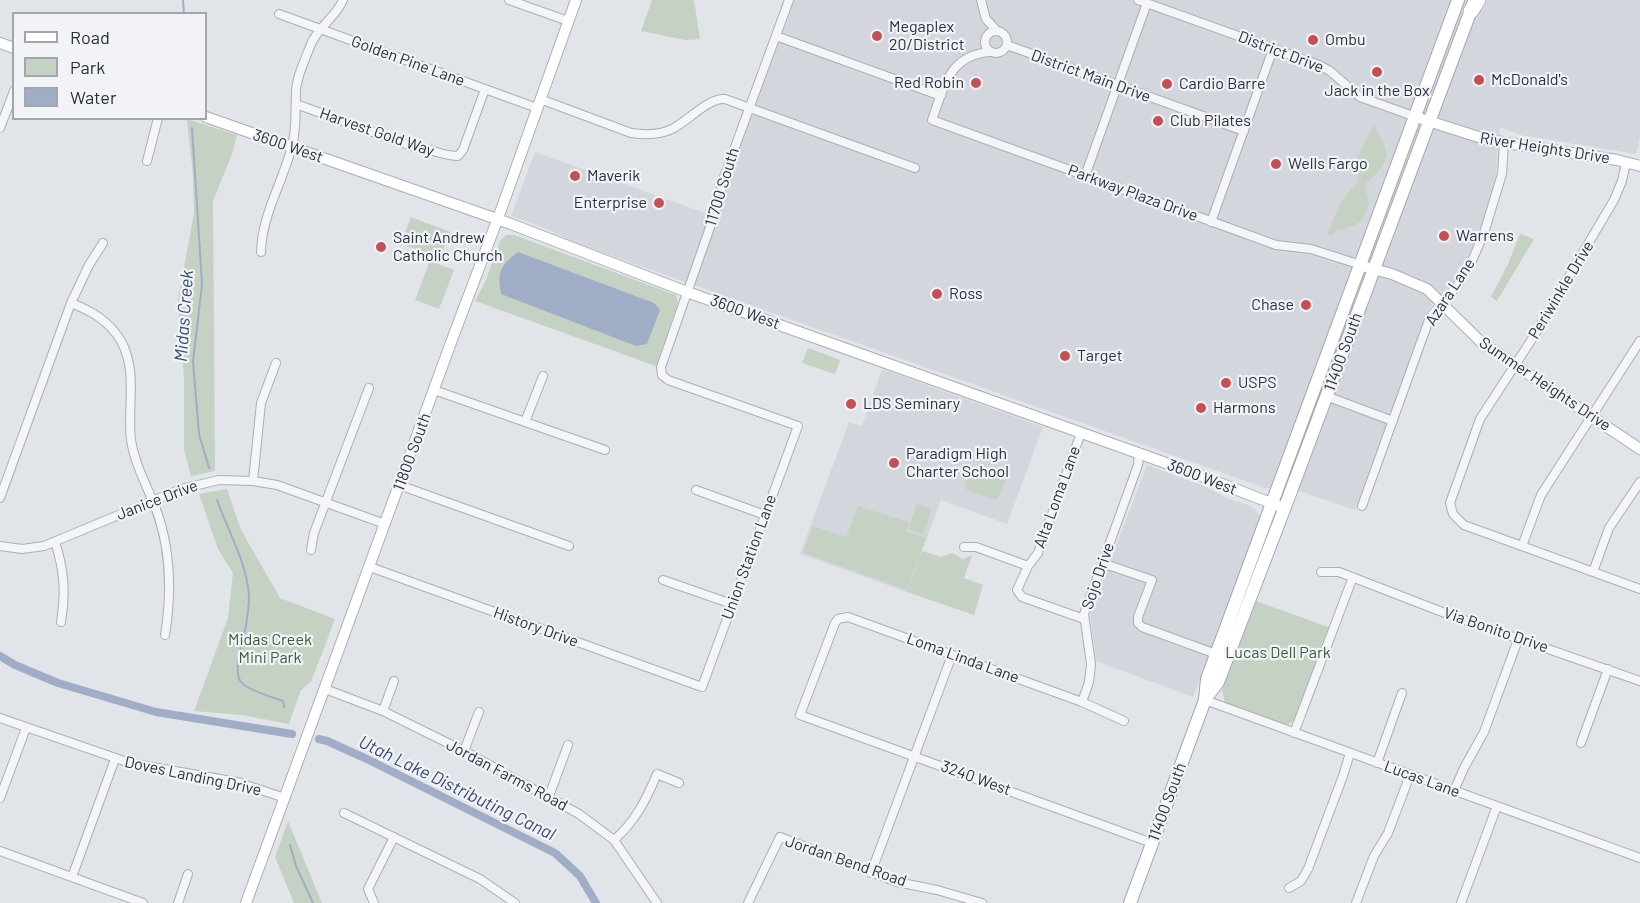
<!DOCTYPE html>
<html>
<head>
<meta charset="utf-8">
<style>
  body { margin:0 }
  #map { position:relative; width:1640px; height:903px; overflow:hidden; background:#e1e4e9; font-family:Barlow,sans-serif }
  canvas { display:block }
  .legend { position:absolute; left:12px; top:12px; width:195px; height:108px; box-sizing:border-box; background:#f1f3f6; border:2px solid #a2a5ad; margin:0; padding:8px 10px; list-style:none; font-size:18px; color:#2b303f }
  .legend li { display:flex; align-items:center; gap:12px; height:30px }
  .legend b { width:30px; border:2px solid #a2a5ad }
</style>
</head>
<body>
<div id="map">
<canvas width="1640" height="903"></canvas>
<ul class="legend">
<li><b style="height:8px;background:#fff"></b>Road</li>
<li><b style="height:16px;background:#c5d2c3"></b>Park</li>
<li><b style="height:16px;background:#9faec6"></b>Water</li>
</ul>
</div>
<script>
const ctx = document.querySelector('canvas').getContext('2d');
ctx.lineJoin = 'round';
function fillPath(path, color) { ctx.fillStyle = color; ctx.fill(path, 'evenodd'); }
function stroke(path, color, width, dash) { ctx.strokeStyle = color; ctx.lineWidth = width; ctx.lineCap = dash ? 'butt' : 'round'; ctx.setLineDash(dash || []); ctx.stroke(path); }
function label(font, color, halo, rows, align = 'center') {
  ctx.font = font + ' Barlow,sans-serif'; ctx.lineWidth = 4.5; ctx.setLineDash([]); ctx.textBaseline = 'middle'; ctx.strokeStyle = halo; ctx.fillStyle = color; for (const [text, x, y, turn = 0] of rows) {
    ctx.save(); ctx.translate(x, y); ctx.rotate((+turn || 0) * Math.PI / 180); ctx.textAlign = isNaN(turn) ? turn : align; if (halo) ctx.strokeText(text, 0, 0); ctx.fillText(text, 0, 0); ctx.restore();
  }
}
fillPath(new Path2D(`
  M789 0H1640V138L1636 154 1521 135 1500 127 1495 182 1486 215 1471 251 1456 279 1428 309 1421 332 1355 510 1302 492 1265 488 573 242 545 228 511 216 535 152 708 214Z
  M882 369 1043 427 1007 524 941 500 907 592 800 554 849 422 862 426Z
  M1147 465 1204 486 1227 498 1248 505 1255 509 1260 516V522L1193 697 1096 661 1090 614Z`), '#d4d6de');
fillPath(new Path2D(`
  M652 0H694L700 39 685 40 641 31Z
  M187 119 237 135 232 154 213 201 215 471 191 476 184 450V378L178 300 194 213 193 175Z
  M1374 124C1376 131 1380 136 1383 142 1393 162 1378 172 1365 184L1369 204 1363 219 1354 226 1337 230 1332 235H1327L1341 201 1358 182 1359 169 1357 158Z
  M411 217 450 232 440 258 401 244Z
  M1520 234 1534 239 1497 301 1491 297 1508 264Z
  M506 235H514L676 295 678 303 656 366 475 301 486 280 500 241Z
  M430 261 454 270 439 309 415 300Z
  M808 348 840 360 835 374 802 363Z
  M971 469 1005 481 998 499 994 500 966 489 965 484Z
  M227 489 241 530 280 598 335 619 311 682 301 690 289 724 242 715 194 711 228 618 233 573 218 549 199 494Z
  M917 504 932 509 923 535 908 529Z
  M858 506 909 522 906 531 926 538 907 590 803 553 813 526 846 537Z
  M922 551 941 557 952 553 963 559 972 555 964 578 983 585 974 615 907 592Z
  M1256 601 1331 628 1294 721 1286 725 1225 703 1222 690Z
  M288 821 322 903H294L275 857Z`), '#c5d2c3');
fillPath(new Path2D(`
  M518 252 654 303 660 310 647 344 636 346 501 294C497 273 500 265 518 252Z`), '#9faec6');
stroke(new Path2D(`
  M183 0 184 14
  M192 128 202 284 193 362 199 434 209 468
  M217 500C228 531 247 563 249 596 249 604 248 612 247 619 246 635 231 669 241 682 247 690 272 697 283 701L284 707
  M290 845 296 866 313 903`), '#9faec6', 2);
stroke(new Path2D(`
  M0 656 15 665 58 683 156 712 292 734
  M319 739 327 741 367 759 555 853 580 876 596 903`), '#9faec6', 8);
const street = new Path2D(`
  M509 0 568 21
  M981 0 986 19 997 31
  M1138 0 1319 65 1330 71 1360 97 1416 117
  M279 14 537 108
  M985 42a11 11 0 1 1 22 0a11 11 0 1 1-22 0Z
  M776 36 941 96
  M1007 45 1244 131
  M990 52C949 55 944 87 932 120L1257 238 1276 245 1311 249 1361 265
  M540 99 631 133C645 135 660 135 672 129 687 122 709 97 725 99L915 168
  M296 104 414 147C429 148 443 156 458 156L463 150 485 89
  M0 128 14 91
  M147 161 158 118
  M1626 162 1622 181 1614 200 1532 339 1480 419 1450 503 1453 514 1464 525 1640 589
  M1085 176 1147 3
  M1211 222 1273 49
  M261 252C262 214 283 182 292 146 297 128 295 111 296 92 296 77 306 58 311 44 318 27 336 17 343 0
  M71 303C92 311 109 321 121 341 138 372 127 407 131 440 135 465 147 486 156 509 171 550 172 592 165 635
  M434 390 605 450
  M1326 396 1393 421
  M525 422 543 376
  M1081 433 1038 553 1028 566 1017 590 1022 597 1084 619
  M253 481 261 403 276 363
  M399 485 569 546
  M696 490 765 515
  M0 498 71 303 89 265 103 243
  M1362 506 1430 317 1457 286 1472 261 1484 233 1502 174 1504 143
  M55 542C64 569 66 593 61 622
  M0 546 22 549 44 546 181 489 219 480 253 481 277 485 385 524
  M1522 546 1541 495 1640 341
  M964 547H976L1028 566
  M311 550 314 533 369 388
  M1102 563 1152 580 1138 617V623L1142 627 1216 654
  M370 567 702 687 798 426 668 380 662 375 661 367 714 216 724 177 789 0
  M1321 572H1339L1450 615 1640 681
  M1593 572 1609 528 1640 482
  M663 580 732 604
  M325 689 383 711 464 751 579 814 614 840 657 903
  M1205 700 1640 858
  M1082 702 1089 682 1091 664 1084 614 1138 465 1139 453
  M383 711 394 681
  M0 718 130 763 237 782 285 798
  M1124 721 1082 702 848 617 838 619 835 623 800 715 1152 843
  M1294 733 1353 577
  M1581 743 1608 669
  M464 751 479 712
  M1377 763 1402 693
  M1454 791 1464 768 1484 732 1519 637
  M549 796 568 745
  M0 798 26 728
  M344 813 480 879 515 903
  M614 840C635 822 646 800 657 774L679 783
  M0 851 143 903
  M871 873 952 655
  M72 877 115 759
  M1289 888 1301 881 1308 869 1343 776 1350 753
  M178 903 188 874
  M374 903 368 889 394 837
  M748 903 780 837 897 882 937 890 982 903
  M1356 903 1374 856 1388 833 1410 775
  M1461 903 1497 806`);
const secondary = new Path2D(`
  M0 43 14 48
  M206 117 511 224 687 292 1191 472 1284 508
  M1416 117 1488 140 1617 160 1640 166
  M1366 267 1392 274 1427 289 1481 342 1640 449
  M246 903 453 337 501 210 576 0`);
const primary = new Path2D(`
  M1205 699 1218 682 1288 499 1474 2
  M1130 903 1205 700 1207 679 1458 0`);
const highway = new Path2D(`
  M1471 11 1478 0`);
stroke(street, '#aaaeb6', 10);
stroke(secondary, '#aaaeb6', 12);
stroke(primary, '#a2a7b4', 14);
stroke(highway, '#8a909e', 16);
stroke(street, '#f4f5f7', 8);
stroke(secondary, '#fff', 10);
stroke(primary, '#fff', 12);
stroke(highway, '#fff', 15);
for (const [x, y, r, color] of [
  [877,36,6,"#c45056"],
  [1313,40,6,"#c45056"],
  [1377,72,6,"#c45056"],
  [1479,80,6,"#c45056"],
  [976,83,6,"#c45056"],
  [1167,84,6,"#c45056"],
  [1158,121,6,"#c45056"],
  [1276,164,6,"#c45056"],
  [575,176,6,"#c45056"],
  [659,203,6,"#c45056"],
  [1444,236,6,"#c45056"],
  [381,247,6,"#c45056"],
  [937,294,6,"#c45056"],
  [1306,305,6,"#c45056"],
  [1065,356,6,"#c45056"],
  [1226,383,6,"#c45056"],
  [851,404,6,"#c45056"],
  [1201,408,6,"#c45056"],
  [894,463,6,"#c45056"]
]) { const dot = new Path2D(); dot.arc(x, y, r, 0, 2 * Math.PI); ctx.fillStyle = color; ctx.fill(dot); stroke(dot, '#f1f3f6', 2); }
label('16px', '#2b303f', '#f1f3f6', [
  ["Megaplex",889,27],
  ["20/District",889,45],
  ["Ombu",1325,40],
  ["McDonald's",1491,80],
  ["Red Robin",964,83,"right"],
  ["Cardio Barre",1179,84],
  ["Jack in the Box",1377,91,"center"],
  ["Club Pilates",1170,121],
  ["Wells Fargo",1288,164],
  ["Maverik",587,176],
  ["Enterprise",647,203,"right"],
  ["Warrens",1456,236],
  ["Saint Andrew",393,238],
  ["Catholic Church",393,256],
  ["Ross",949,294],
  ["Chase",1294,305,"right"],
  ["Target",1077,356],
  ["USPS",1238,383],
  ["LDS Seminary",863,404],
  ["Harmons",1213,408],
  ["Paradigm High",906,454],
  ["Charter School",906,472]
], 'left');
label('16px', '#2b303f', '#f1f3f6', [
  ["District Drive",1281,52,21],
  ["Golden Pine Lane",408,61,20],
  ["District Main Drive",1091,76,20],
  ["Harvest Gold Way",377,132,19],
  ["3600 West",288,146,19],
  ["River Heights Drive",1545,148,9],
  ["11700 South",722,187,-73],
  ["Parkway Plaza Drive",1133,193,20],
  ["Periwinkle Drive",1561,290,-59],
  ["Azara Lane",1450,292,-57],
  ["3600 West",745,312,20],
  ["11400 South",1343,352,-70],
  ["Summer Heights Drive",1545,384,34],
  ["11800 South",412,452,-70],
  ["3600 West",1202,477,21],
  ["Alta Loma Lane",1057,497,-70],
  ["Janice Drive",157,500,-21],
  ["Union Station Lane",749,557,-70],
  ["Sojo Drive",1098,576,-71],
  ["History Drive",536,627,20],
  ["Via Bonito Drive",1496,630,19],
  ["Loma Linda Lane",963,658,20],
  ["Jordan Farms Road",507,775,28],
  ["Doves Landing Drive",193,776,12],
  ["3240 West",976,778,20],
  ["Lucas Lane",1422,779,20],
  ["11400 South",1167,802,-70],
  ["Jordan Bend Road",846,861,19]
]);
label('16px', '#3c5a39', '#f1f3f6', [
  ["Midas Creek",270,640],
  ["Mini Park",270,658],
  ["Lucas Dell Park",1278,653]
]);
label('italic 18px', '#384c70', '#f1f3f6', [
  ["Midas Creek",184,316,-86],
  ["Utah Lake Distributing Canal",457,788,26]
]);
</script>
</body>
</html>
